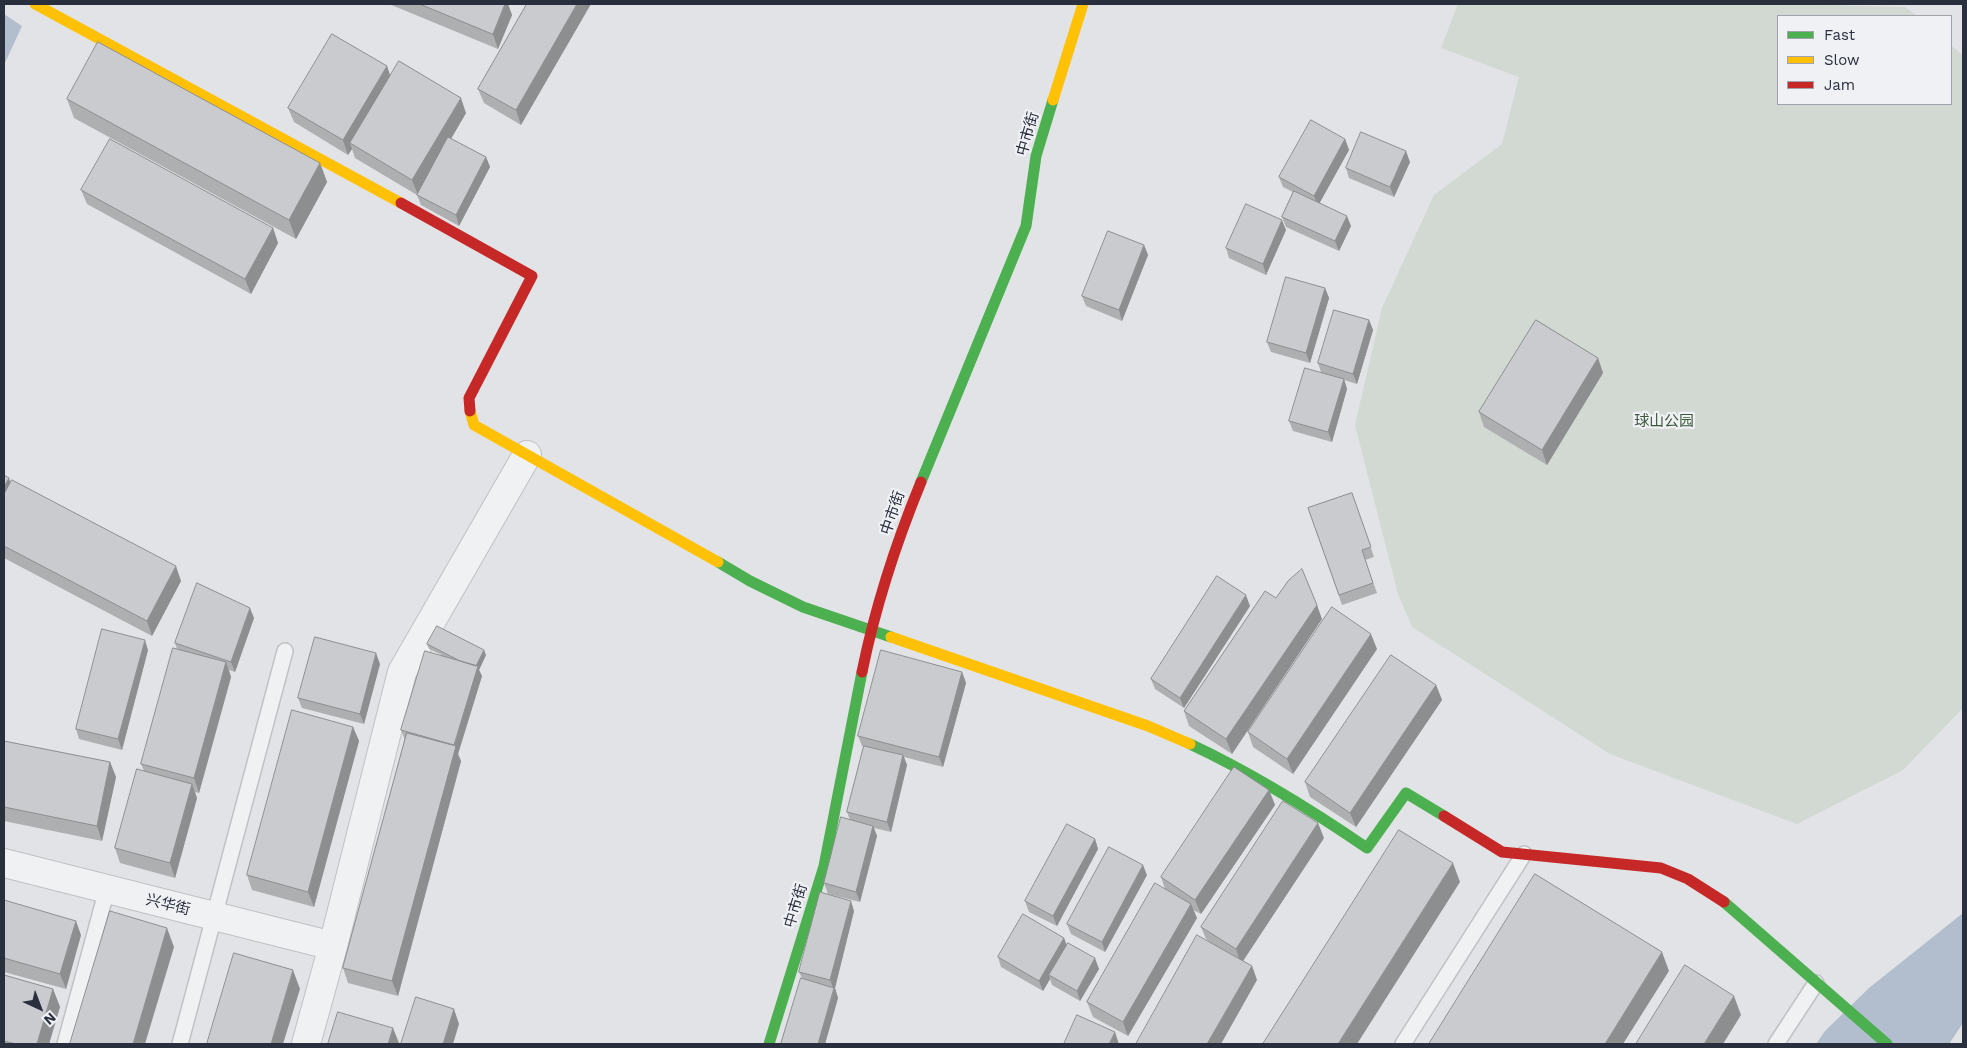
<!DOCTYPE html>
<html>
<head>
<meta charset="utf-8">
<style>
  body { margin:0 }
  #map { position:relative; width:1967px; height:1048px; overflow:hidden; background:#e1e3e6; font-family:"Work Sans",sans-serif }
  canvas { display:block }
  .frame { position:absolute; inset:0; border:5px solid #2a2f3d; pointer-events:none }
  .legend { position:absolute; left:1777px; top:15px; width:175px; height:90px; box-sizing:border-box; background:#eff1f5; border:1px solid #a0a3ab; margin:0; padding:6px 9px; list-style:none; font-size:15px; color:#2a2f3d }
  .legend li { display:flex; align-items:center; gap:10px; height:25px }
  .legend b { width:25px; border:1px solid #a0a3ab }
  .north { position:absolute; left:15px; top:983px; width:50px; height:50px; -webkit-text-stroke:4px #eff1f5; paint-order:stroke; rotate:137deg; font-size:14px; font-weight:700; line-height:20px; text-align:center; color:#2a2f3d }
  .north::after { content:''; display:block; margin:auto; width:18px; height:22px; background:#2a2f3d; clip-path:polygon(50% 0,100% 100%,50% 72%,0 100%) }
</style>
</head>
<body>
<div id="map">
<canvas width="1967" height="1048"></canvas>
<div class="frame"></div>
<ul class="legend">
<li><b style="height:6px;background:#4caf50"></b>Fast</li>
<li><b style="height:6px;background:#ffc107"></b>Slow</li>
<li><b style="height:6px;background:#c62828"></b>Jam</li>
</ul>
<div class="north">N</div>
</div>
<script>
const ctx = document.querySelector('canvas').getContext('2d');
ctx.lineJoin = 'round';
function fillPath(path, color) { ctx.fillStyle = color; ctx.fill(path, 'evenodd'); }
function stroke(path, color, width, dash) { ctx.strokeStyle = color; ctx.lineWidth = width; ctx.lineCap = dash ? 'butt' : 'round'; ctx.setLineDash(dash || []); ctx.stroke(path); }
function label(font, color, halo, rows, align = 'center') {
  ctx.font = font + ' "Work Sans","Noto Sans SC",sans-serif'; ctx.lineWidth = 4.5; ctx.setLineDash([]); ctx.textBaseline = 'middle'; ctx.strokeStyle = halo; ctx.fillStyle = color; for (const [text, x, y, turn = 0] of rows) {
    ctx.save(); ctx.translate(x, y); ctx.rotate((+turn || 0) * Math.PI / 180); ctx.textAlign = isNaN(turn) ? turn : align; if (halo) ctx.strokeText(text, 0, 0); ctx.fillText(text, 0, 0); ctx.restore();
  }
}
fillPath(new Path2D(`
  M1458 4H1768L1905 7 1917 16H1778V104H1951V45L1963 56V708L1903 770 1797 824 1610 754 1412 627 1398 594 1355 425 1382 308 1434 195 1502 144 1519 77 1441 48Z`), '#d1d9d2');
fillPath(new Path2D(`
  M4 14 22 26 4 65Z
  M1963 913V1023L1949 1044H1816L1825 1031 1869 988Z`), '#b2bdce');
const lane = new Path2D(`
  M65 1044 107 889
  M180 1044 285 651
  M1403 1044 1524 854
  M1776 1044 1816 983`);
const street = new Path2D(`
  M4 863 333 946
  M306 1044 333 946 402 672 527 455`);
stroke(lane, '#c0c1c4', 18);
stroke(street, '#c0c1c4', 30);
stroke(lane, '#f0f1f3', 15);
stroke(street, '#f0f1f3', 28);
stroke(new Path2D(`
  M921 482 1026 226 1036 156 1053 100
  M718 562 750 581 803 607 891 637
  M1190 744C1252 773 1310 809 1367 848L1406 793 1444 816
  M1724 902 1887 1044
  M769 1044 824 866 862 672`), '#4caf50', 11);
stroke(new Path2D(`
  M35 4 401 203
  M1053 100 1083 4
  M470 411 474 425 718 562
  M891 637 1148 726 1190 744`), '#ffc107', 11);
stroke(new Path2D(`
  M401 203 532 276 469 398 470 411
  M862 672C875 608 896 543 921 482
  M1444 816 1502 852 1661 868 1688 879 1724 902`), '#c62828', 11);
fillPath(new Path2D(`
  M389 4H508L512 15 498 49Z
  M527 4 521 125 484 103 478 89Z
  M387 66 390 76 466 113 451 139 486 157 490 167 459 226 421 205 417 195 355 158 352 149 348 155 294 122 288 108Z
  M67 99 320 163 327 182 296 239 74 118Z
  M1345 139 1349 150 1319 203 1351 226 1339 251 1286 227 1282 217 1293 192 1283 187 1279 177Z
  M1410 162 1394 197 1349 178 1346 168Z
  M81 190 273 228 278 243 251 294 87 204Z
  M1286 230 1266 275 1229 258 1226 248Z
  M1144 245 1148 255 1122 321 1086 306 1082 296Z
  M1325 288 1329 298 1310 363 1271 352 1267 342Z
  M1369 320 1373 330 1357 384 1344 380 1347 389 1332 442 1293 431 1289 421 1321 372 1318 363Z
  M1598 358 1603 373 1547 465 1484 427 1479 412Z
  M4 475 10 482 181 581 152 636 4 558Z
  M1352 493 1374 557 1365 560 1377 593 1342 605 1308 508Z
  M1276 598 1322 619 1232 754 1189 726 1184 711Z
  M1250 606 1184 708 1155 689 1151 679Z
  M254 618 235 672 229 670 231 677 199 793 195 792 197 798 175 878 120 863 115 848 144 771 141 764 177 649 175 643Z
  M427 644 486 655 479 670 482 676 458 754 461 761 398 996 348 983 343 968 405 740 401 730 442 655 429 649Z
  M1377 649 1293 774 1253 747 1248 732Z
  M148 650 122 750 79 739 76 729Z
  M380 664 364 724 302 708 298 698Z
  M962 672 966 683 943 767 904 757 907 765 891 832 874 828 877 836 860 902 828 894 824 883 850 820 847 812 864 746H862L858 736Z
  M1436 685 1442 700 1356 827 1310 797 1305 782Z
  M353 727 359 741 314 907 252 890 247 875Z
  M4 741 110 762 116 777 102 841 4 821Z
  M1269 790 1275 805 1201 914 1193 910 1197 918 1128 1036 1093 1017 1087 1002 1165 889 1161 877Z
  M1324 838 1243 961 1252 966 1257 980 1206 939 1201 927Z
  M1095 839 1098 849 1057 926 1029 912 1025 901Z
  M1147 875 1105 952 1071 934 1067 924Z
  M4 900 81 935 66 989 4 972Z
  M854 911 835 988 838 998 825 1044H781L802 978 799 972Z
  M1064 938 1066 945 1099 969 1080 1001 1052 985 1050 979 1043 991 1001 967 998 957Z
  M4 975 53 989 60 1007 49 1044H4Z`), '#adafb1');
fillPath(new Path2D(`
  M505 4H508L512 15 498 49 493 34Z
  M577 4H591L521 125 516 110Z
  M387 66 392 81 350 143 352 149 348 155 343 140Z
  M461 98 466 113 418 195 412 180Z
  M1345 139 1349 150 1318 206 1314 196Z
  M1406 151 1410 162 1394 197 1390 187Z
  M486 157 490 167 459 226 456 215Z
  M320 163 327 182 296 239 289 220Z
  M1347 216 1351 226 1339 251 1335 241Z
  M1282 220 1286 230 1266 275 1263 264Z
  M273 228 278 243 251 294 245 279Z
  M1144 245 1148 255 1122 321 1119 310Z
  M1325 288 1329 298 1310 363 1306 353Z
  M1369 320 1373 330 1357 384 1353 374Z
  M1598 358 1603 373 1547 465 1542 450Z
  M1344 379 1347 389 1332 442 1328 432Z
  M9 478 14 493 4 512V487Z
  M176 566 181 581 152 636 147 621Z
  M1246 595 1250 606 1184 708 1180 698Z
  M1317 605 1322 619 1232 754 1226 739Z
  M250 608 254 618 235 672 231 662Z
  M1371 634 1377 649 1293 774 1287 759Z
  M145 640 148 650 122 750 118 739Z
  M484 650 486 655 479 670 482 676 458 754 461 761 398 996 392 981 475 669Z
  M376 653 380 664 364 724 360 714Z
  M226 662 231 677 199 793 194 778Z
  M962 672 966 683 943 767 939 757Z
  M1436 685 1442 700 1356 827 1350 813Z
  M353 727 359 741 314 907 308 892Z
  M903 755 907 765 891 832 887 822Z
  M110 762 116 777 102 841 97 826Z
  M192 784 197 798 175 878 170 863Z
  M1269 790 1275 805 1201 914 1195 900Z
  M1318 823 1324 838 1241 964 1236 949Z
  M873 826 877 836 860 902 856 892Z
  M1095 839 1098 849 1057 926 1053 916Z
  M1453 863 1460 882 1357 1044H1338Z
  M1143 865 1147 875 1105 952 1102 942Z
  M851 901 854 911 835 988 838 998 825 1044H818L834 990 830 980Z
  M1191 904 1197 918 1128 1036 1123 1022Z
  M76 921 81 935 66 989 60 974Z
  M167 928 174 947 145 1044H133Z
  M1064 938 1068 948 1049 975 1050 979 1043 991 1039 981Z
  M1662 952 1669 971 1623 1044H1605Z
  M1095 958 1099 969 1080 1001 1077 991Z
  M1252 966 1257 980 1221 1044H1207Z
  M293 970 300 989 283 1044H271Z
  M53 989 60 1007 49 1044H37Z
  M1734 996 1741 1015 1723 1044H1704Z
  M454 1009 459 1024 453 1044H443Z
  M393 1028 399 1043 398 1044H388Z
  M1115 1032 1119 1044H1109Z`), '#8d8e90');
const building = new Path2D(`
  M420 4H505L493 34Z
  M527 4H577L516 110 478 89Z
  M332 34 387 66 343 140 288 108Z
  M98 42 320 163 289 220 67 99Z
  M399 61 461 98 412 180 350 143Z
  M1311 120 1345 139 1314 196 1279 177Z
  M1361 132 1406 151 1390 187 1346 168Z
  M448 137 486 157 456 215 417 195Z
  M110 139 273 228 245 279 81 190Z
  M1294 191 1347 216 1335 241 1282 217Z
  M1246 204 1282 220 1263 264 1226 248Z
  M1108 231 1144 245 1119 310 1082 296Z
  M1286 277 1325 288 1306 353 1267 342Z
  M1334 310 1369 320 1353 374 1318 363Z
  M1536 320 1598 358 1542 450 1479 412Z
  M1305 368 1344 379 1328 432 1289 421Z
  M4 475 9 478 4 487Z
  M12 480 176 566 147 621 4 546V494Z
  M1352 493 1371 547 1362 550 1373 583 1339 595 1308 508Z
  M1302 569 1317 605 1226 739 1184 711 1265 591 1276 598 1288 581Z
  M1217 576 1246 595 1180 698 1151 679Z
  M197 583 250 608 231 662 175 643Z
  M1332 607 1371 634 1287 759 1248 732Z
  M437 626 484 650 476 666 460 661 427 644Z
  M102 629 145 640 118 739 76 729Z
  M315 637 376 653 360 714 298 698Z
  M173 648 226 662 194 778 141 764Z
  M881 650 962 672 939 757 858 736Z
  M425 651 478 666 454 745 401 730Z
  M1391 655 1436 685 1350 813 1305 782Z
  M292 710 353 727 308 892 247 875Z
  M407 733 456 746 392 981 343 968Z
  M4 741 110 762 97 826 4 807Z
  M864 746 903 755 887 822 847 812Z
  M1234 767 1269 790 1195 900 1161 877Z
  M137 769 192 784 170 863 115 848Z
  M1283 801 1318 823 1236 949 1201 927Z
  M841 817 873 826 856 892 824 883Z
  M1067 824 1095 839 1053 916 1025 901Z
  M1399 830 1453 863 1338 1044H1263Z
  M1109 847 1143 865 1102 942 1067 924Z
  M1535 874 1662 952 1605 1044H1429Z
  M1155 883 1191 904 1123 1022 1087 1002Z
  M820 892 851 901 830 980 799 972Z
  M4 900 76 921 60 974 4 958Z
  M110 911 167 928 133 1044H70Z
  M1023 914 1064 938 1039 981 998 957Z
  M1197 935 1252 966 1207 1044H1136Z
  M1068 943 1095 958 1077 991 1049 975Z
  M234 953 293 970 271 1044H207Z
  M1685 965 1734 996 1704 1044H1636Z
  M4 975 53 989 37 1044H16L4 1041Z
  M801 978 834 988 818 1044H781Z
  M416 997 454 1009 443 1044H401Z
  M338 1012 393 1028 388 1044H328Z
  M1077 1015 1115 1032 1109 1044H1064Z`);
fillPath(building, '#c9cbce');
stroke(building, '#8d8e90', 1);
label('15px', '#2a2f3d', '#eff1f5', [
  ["中市街",1028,134,-74],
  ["中市街",893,513,-71],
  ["兴华街",168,905,14],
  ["中市街",796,906,-73]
]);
label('15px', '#3c5739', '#eff1f5', [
  ["球山公园",1664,422]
]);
</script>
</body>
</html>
